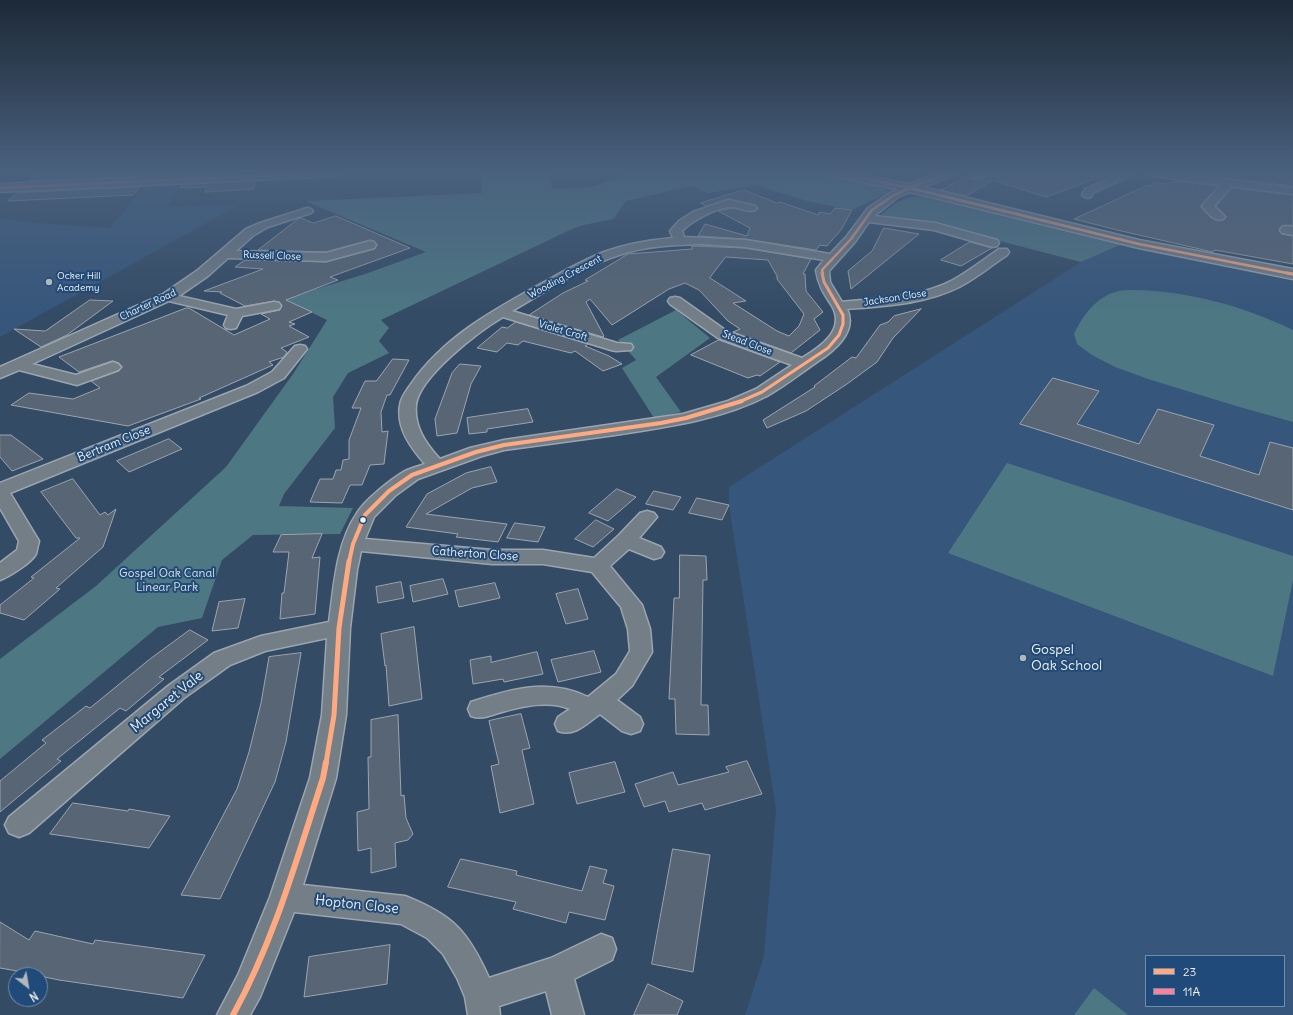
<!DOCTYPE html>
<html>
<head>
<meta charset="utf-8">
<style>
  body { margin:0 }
  #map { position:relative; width:1293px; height:1015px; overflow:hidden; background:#344b65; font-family:Delius,sans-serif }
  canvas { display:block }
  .legend { position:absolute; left:1145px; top:955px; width:140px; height:52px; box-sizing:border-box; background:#1f4a7a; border:1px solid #748da6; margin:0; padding:5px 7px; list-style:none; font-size:12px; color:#f4f1e8 }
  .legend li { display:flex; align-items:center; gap:8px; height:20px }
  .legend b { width:20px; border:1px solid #748da6 }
  .north { position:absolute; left:8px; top:967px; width:40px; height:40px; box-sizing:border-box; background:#1f4a7a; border:1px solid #748da6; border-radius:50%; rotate:149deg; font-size:11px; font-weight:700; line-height:16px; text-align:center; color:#f4f1e8 }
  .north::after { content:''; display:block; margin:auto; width:14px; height:18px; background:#b1b7ba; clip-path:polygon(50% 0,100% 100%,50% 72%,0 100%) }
</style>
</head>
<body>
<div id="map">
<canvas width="1293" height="1015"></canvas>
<ul class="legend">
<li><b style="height:5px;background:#ffa980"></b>23</li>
<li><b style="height:5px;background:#ff8098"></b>11A</li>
</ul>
<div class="north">N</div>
</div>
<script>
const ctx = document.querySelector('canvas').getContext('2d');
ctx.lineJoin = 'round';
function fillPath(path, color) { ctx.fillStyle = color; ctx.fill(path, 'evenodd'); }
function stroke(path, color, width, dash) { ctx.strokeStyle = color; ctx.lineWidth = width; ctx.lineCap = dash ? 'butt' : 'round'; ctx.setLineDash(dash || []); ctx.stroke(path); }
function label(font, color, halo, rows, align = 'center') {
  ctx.font = font + ' Delius,sans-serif'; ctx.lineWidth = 4; ctx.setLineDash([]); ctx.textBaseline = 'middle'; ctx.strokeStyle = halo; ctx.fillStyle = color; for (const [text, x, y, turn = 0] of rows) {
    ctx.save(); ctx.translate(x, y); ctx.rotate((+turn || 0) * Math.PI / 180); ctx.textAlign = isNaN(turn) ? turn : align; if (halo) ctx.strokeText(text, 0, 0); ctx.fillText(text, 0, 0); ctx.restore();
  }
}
fillPath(new Path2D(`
  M182 182 167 207 239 205 0 337V218L37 223 110 228 146 184Z
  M1120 245 1293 281V1015H745L764 956 776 810 729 505V487L1081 262ZM1146 956H1284V1006H1146Z`), '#36567b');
fillPath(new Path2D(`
  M481 172H548L553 189 592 187 636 172H811L880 186 887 190 888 193 852 210 807 201 756 185 708 193 692 186 626 201 613 219 584 225 572 229 381 320 389 328 379 341 389 353 348 373 333 397 335 428 284 494 279 506 353 508 340 534 253 535 222 560 202 618 158 627 0 759V659L96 586 226 467 293 374 327 320 284 299 365 274 426 252 305 201 482 193Z
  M918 196 1120 245 1081 262 938 225 887 220 881 215C892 205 903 197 918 196Z
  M1134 290C1189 291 1243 306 1293 330V422L1236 406 1148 379 1115 367 1092 355 1077 344 1074 334C1082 317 1095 298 1115 292 1121 290 1128 290 1134 290Z
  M676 310 710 338 656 377 681 412 654 418 622 368 636 360 618 340Z
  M1007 463 1293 556V580L1273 676 948 553Z
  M1094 988 1128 1015H1074Z`), '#4d7783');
const building = new Path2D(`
  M79 172H151L148 176 29 181 36 175Z
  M993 172H1111V173L1046 197 993 180 966 196 941 190 969 175 971 178 975 179 991 175Z
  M1213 172H1293V186L1200 175Z
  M256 181 253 189 205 192 207 187 180 188 182 185Z
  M1177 181 1218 186 1200 206 1210 217 1217 221 1223 220 1226 218V216L1216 206 1232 188 1293 195V225L1282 226 1279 229 1282 234 1293 236V264L1215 250 1213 252 1117 230 1074 219 1148 185 1152 186 1153 182 1166 184Z
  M140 187 133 195 8 201 17 193Z
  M744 190 777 203 780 202 818 215 819 212 830 214 835 208 852 210 841 230 832 240 827 246 820 245 816 250 745 239 698 236 705 224 747 236 750 228 718 211 733 208 752 212 758 209 756 205 729 199 707 206 701 203Z
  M336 216 410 248 330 277 338 280 286 300 312 312 289 322 295 324 289 326 309 337 281 348 287 352 284 357 269 362 273 365 199 398 201 399 128 426 11 405 29 393 73 399 100 388 91 381 119 371 122 367 119 363 112 361 79 372 59 357 186 308H189L234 335 270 319 261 314 280 310 282 305 279 302 274 301 245 306 220 293 222 292 204 291 263 269 235 267 245 260 326 262 375 249 377 244 374 241 370 240 326 252 258 250 298 219 301 218 313 223Z
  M884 228 919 234 851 289 848 271 872 251Z
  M970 242 992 248 961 266 941 260Z
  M692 246 745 248 811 259 803 274H805L806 291 823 312 814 319 820 330 791 353 733 332 740 329 728 321 699 290 685 283 669 289 612 325 590 299 586 302 604 336 603 337 529 315 563 293 588 281 585 280 628 254 692 249ZM726 257 768 260 777 276V279L804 314 799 326 789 336 777 331 733 303 746 301 710 278Z
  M90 300 113 301 67 335 41 347 14 329 45 331Z
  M921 309 893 338 877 362 847 384 806 411 767 428 763 420 815 387 814 386 852 357 856 358 880 325 888 322 894 316Z
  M516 322 588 344 585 346 609 356 622 364 603 371 575 351 571 353 523 341 518 345 507 343 497 352 477 348 502 327 507 328Z
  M719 340 780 362 760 376 757 375 748 378 691 355Z
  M393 359 409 360 390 395H387L381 412 382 432 388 431 384 464 370 465 362 485H350L342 503 310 502 320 479H333L336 470H341L343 460 349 459V440L361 408H352L365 381H376Z
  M460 364 481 366 471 384 457 433 437 436 435 419 452 373Z
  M1053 378 1099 391 1077 424 1139 444 1158 409 1214 425 1200 456 1259 475 1270 442 1293 448V510L1020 424Z
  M528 409 533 422 487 429V432L469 434 467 418Z
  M0 435H11L43 459 12 471 0 457Z
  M169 439 182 449 129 472 117 461Z
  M491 467 497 482 472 488 426 514 507 524 498 542 456 537 458 534 406 527 427 494 466 473Z
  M73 479 100 515 105 512 108 515 116 509 103 547 56 588 60 589 24 620 0 613V605L34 578 31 577 80 538H76L41 492Z
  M617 489 636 497 608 521 589 513Z
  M654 491 681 497 673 510 646 504Z
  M697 498 729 505 722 520 689 513Z
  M596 520 614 529 593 547 575 539Z
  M515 523 545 527 538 542 507 538Z
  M322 534 312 558 320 557 315 614 280 619 282 593H284L289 552H273L281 535Z
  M680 555 706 556 707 580H703L701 705H708L709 735 676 734 675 699H669L674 598H679Z
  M443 579 448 594 413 602 410 586Z
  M401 582 404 598 378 603 376 587Z
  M495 583 500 598 459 607 455 591Z
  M578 589 588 619 566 624 556 594Z
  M245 599 238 628 212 631 219 602Z
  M414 627 422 699 389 706 386 665 385 666 381 634Z
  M190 630 208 640 159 677 164 679 126 711 120 708 57 759 61 761 0 812V781L46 743 42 740 86 706 90 708 150 659Z
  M594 651 601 672 558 682 551 660Z
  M537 652 543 674 504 682 503 679 473 684 470 660 491 656V662Z
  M301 653 286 742 275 782 220 899 181 895 237 789 249 752 261 703 269 657Z
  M521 714 530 748 522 750 534 804 500 813 491 766 499 764 489 721Z
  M398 715 401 796 404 795 406 818 413 834 408 840 395 843 396 867 371 873V848L358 851 357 812 369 809 368 757H371V720Z
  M747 761 762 794 705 810 702 803 669 812 665 801 644 807 635 784 673 772 678 785 729 772 726 767Z
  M615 762 625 792 577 804 569 773Z
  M73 803 128 811 129 809 170 816 149 848 50 834Z
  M673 849 710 855 693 972 652 964Z
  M461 859 517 871 516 875 582 891 590 866 607 870 603 883 614 886 605 920 569 912 566 923 513 909 516 902 448 887Z
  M0 922 29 940 35 931 93 944 95 940 205 955 183 998 59 980 40 976V975L0 968Z
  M390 945 387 984 304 997 309 957Z
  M648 984 683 1001 677 1015H634Z`);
fillPath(building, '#586574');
stroke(building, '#9ba5af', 1);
const minor = new Path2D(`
  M976 172H992L991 174 975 178 971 177 970 175 971 173Z
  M1123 172H1135L1134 174 1093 193 1091 197 1087 198 1082 195 1085 189Z
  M1141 172H1167L1293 188V194L1231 186 1214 206 1225 217 1223 219C1214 222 1208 213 1202 206L1221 185 1146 175Z
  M910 185 915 188 914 190 898 197 874 216 935 223 997 240 999 243 997 246 993 247 934 230 869 222 855 242 829 271 830 282 842 302C879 298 919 298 953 280 969 271 983 260 999 249H1007L1009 252 1007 255C992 265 978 277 961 286 927 304 885 306 847 309 858 332 834 351 817 362 801 373 785 386 767 396 721 420 666 427 615 435 578 440 541 445 504 450L482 456 418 479 396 495 374 517 365 539 492 550H543L594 558 619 535 640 513 647 511 654 513 657 517 639 538 661 547 664 552 661 557 654 559 629 549 610 566 642 605 650 629 652 652 632 686 617 700 640 717 643 724 640 731 631 734 622 731 600 714C586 724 575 737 558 731L555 724 558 717 570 709C549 700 523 706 502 712 490 715 483 720 471 716L468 709 471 702C511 689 548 678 588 697L616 674 630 651 628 629 621 607 592 572 543 564H492L361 551 357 570 350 628 346 715 336 778 303 885 405 896C453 915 468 931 489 978L551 958 601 934 612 938 616 949 612 960 574 979 584 1015H552L546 991 499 1006 500 1015H468L465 997 457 978 443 954 427 938 401 924 294 912 260 997 250 1015H217L238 975 270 897 310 778 322 715 327 638 265 651 230 665 184 698 29 833 19 837 9 833 5 825 9 817 168 686 214 653 261 636 329 622C334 586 336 544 357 513 365 500 391 479 405 471 411 468 419 466 425 464 411 448 396 428 400 405 401 397 407 390 411 384 443 338 490 312 537 286 559 274 581 261 604 252 626 244 650 240 673 238L670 231 679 221 693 212 725 201 729 200 755 206 757 208 755 210C746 213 738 206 730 207 717 207 690 222 682 231L684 237 745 240 830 254 847 236 868 208 890 193ZM701 244 745 247 824 260 816 270C818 285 824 294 832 306 846 330 820 347 802 358L728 332 680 298 675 297 670 298 668 301 670 304 718 338 792 365 756 389 728 401 683 414 504 440 470 448 440 459C426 444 414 427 416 405 419 377 479 331 503 317L611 350 616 351 631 350 633 347 631 344 617 343 512 311C545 292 582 267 619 255 645 246 673 245 701 244Z
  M307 208 311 209 313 211 311 213 268 227 254 235 236 251 326 253 370 241 374 242 376 245 374 248 326 261 228 258 208 276 179 296 236 309 274 302 279 303 281 306 279 309 242 316 236 328 231 329 226 328 224 325 228 315 169 301 32 364 76 375 113 362 118 364 121 367 118 370 77 385 19 370 0 378V367L11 362 163 294 198 270 246 229 260 223Z
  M1286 226 1293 227V235L1282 233 1280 230 1282 227Z
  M300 345 305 346 307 349 284 378 258 392 10 493 39 541C38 545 37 550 36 554 32 562 9 577 0 580V563L17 550 19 541 0 508V483L246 386 272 372 295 346Z`);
const primary = new Path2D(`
  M270 172H342L340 175 336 176 0 192V184Z
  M827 172H848L909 184 941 172H957L955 175 923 187 1139 240 1293 269V279L1139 248 910 192 833 176 829 175Z`);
stroke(minor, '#9ba5af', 3);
stroke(primary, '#9ba5af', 3);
fillPath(minor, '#737e87');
fillPath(primary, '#737e87');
stroke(new Path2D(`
  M910 188 1139 244 1292 274
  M823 274 822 270 851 239 872 210 894 195 910 188`), '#ffa980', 2.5);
stroke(new Path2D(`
  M1287 273 1293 274
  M739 402 762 392 828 348 839 335 843 324V315L824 282 822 273`), '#ffa980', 3);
stroke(new Path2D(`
  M349 562 353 544 365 515 389 491 412 475 476 452 504 445 661 423 686 418 742 401`), '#ffa980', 4);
stroke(new Path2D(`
  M326 763 334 715 339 628 349 561`), '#ffa980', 5);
stroke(new Path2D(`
  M233 1015C274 941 297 858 323 778L326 762`), '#ffa980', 6);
stroke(new Path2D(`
  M833 172 910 188 951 172
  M0 188 336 172`), '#ff8098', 2.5);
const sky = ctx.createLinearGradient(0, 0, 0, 314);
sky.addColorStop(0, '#1d2938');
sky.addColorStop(0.55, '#4a617e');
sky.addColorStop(1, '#4a617e00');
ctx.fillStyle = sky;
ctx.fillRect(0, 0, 1293, 314);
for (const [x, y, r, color] of [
  [49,282,4,"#b1b7ba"],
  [363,520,3.5,"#f4f1e8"],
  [1023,658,4,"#b1b7ba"]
]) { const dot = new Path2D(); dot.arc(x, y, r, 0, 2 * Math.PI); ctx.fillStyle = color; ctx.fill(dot); stroke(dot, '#1f4a7a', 1.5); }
label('10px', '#f4f1e8', '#1f4a7a', [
  ["Russell Close",272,256,2],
  ["Wooding Crescent",565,277,-28],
  ["Jackson Close",895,298,-9],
  ["Charter Road",148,305,-25],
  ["Violet Croft",563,331,16],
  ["Stead Close",747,343,21]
]);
label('10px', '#f4f1e8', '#1f4a7a', [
  ["Ocker Hill",57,276],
  ["Academy",57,288]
], 'left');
label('12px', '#f4f1e8', '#1f4a7a', [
  ["Bertram Close",114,444,-22],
  ["Catherton Close",475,554,4]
]);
label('12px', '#dce0da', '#1f4a7a', [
  ["Gospel Oak Canal",167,574],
  ["Linear Park",167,588]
]);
label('14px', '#f4f1e8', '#1f4a7a', [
  ["Gospel",1031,650],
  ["Oak School",1031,666]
], 'left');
label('14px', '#f4f1e8', '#1f4a7a', [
  ["Margaret Vale",167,702,-39],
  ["Hopton Close",357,905,6]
]);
</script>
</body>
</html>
